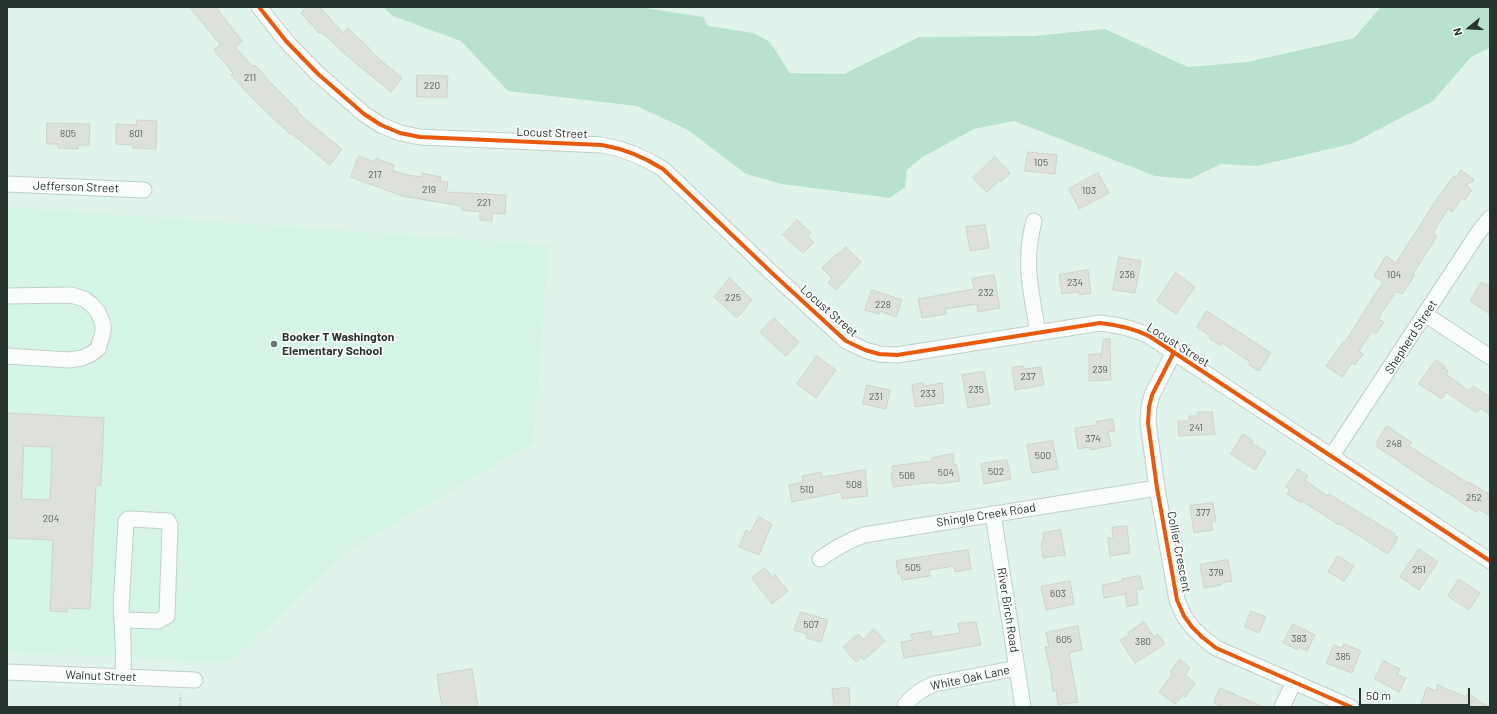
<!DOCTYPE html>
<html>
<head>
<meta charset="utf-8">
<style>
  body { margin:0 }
  #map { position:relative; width:1497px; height:714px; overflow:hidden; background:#e1f4eb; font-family:Barlow,sans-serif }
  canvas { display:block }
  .frame { position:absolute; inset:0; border:8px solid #26342d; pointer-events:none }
  .north { position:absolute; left:1449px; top:8px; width:40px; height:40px; -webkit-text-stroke:3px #fff; paint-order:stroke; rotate:252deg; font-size:11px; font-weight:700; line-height:16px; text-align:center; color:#26342d }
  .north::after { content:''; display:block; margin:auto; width:14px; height:18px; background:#26342d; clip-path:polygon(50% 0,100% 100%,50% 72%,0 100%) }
  .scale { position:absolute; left:1359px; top:688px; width:111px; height:18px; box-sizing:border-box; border:2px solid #26342d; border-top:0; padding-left:5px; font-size:12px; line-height:14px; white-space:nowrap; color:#26342d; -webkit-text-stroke:3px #fff; paint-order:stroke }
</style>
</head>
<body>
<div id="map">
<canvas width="1497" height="714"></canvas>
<div class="frame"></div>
<div class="north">N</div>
<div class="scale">50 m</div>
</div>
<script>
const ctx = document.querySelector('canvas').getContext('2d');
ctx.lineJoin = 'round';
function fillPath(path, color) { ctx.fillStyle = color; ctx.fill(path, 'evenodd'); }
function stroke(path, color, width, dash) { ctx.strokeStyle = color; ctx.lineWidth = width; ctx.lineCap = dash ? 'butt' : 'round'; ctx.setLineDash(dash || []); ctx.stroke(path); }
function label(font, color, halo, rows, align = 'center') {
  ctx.font = font + ' Barlow,sans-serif'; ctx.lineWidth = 3.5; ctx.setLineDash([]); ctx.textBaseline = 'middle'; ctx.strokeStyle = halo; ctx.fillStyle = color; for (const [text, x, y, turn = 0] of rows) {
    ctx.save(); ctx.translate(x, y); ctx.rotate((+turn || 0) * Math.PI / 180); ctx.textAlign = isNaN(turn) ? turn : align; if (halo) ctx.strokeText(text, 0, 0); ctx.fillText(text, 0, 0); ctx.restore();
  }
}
fillPath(new Path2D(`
  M7 207 549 245 533 443 349 550 229 663 7 652Z`), '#d5f6e7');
fillPath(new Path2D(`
  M383 7H640L703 17 708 26 753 33 770 42 790 73 844 74 919 37 1033 36 1105 29 1188 67 1247 62 1354 38 1381 7H1490V48L1471 57 1433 101 1351 144 1257 166 1221 164 1190 179 1155 176 1014 121 974 129 921 158 907 170 905 187 890 198 782 184 746 174 688 130 637 106 508 91 461 41 393 16Z`), '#b9e1cf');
const building = new Path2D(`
  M190 7H216L242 41 235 47 253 67 255 65 270 82 298 110 297 111 306 120 342 149 330 165 291 133 290 134 258 104 231 75 233 73 214 50 220 45Z
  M308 7H320L343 33 348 28 371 50 370 51 402 78 391 92 353 61 321 32 319 33 301 13Z
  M417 75 448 76 447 97H417Z
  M137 120 157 121 156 149 133 148V145L116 144V124L136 125Z
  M47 123 90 124 89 145H78V149L58 148V144H47Z
  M1028 152 1057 155 1055 174 1025 171Z
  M359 156 374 162 376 158 394 165 392 170 407 175 421 177 422 173 441 177 440 181 448 182 446 192 506 195 505 214 492 213V221L480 220V212L462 210V206L402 196 351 177Z
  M995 157 1010 173 1001 182 1000 180 987 192 973 178Z
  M1461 170 1474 180 1466 185 1472 190 1465 200 1462 198 1452 212 1448 209 1433 233 1437 236 1413 274 1415 275 1402 294 1396 291 1378 319 1384 322 1376 334 1372 331 1359 351 1363 354 1355 365 1352 363 1342 377 1326 366 1344 341 1345 342 1383 282 1374 276 1386 256 1396 263 1438 197 1454 176 1456 177Z
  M1098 173 1109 193 1079 209 1069 189Z
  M797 220 811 233 807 236 814 242 803 253 783 235Z
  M985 225 989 248 970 251 966 227Z
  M846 247 861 262 836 290 828 283 832 278 822 268 836 254 837 255Z
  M1119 257 1141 261 1135 293 1113 290Z
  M1088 270 1091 293 1079 295V292L1062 294 1059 275Z
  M1176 273 1195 287 1176 314 1157 301Z
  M994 275 1000 308 978 312 977 304 945 309 946 314 922 318 918 299 974 289 972 279Z
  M730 278 752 300 737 318 714 297Z
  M1482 282 1490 287V314L1470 301Z
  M872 290 902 300 896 317 880 311 879 314 865 310Z
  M1207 311 1271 353 1259 371 1249 365 1250 362 1222 343 1220 346 1209 338 1210 336 1197 327Z
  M774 318 799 342 786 356 760 332Z
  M1104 339H1110L1111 380 1089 381V354H1101V357Z
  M817 356 836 370 816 398 797 384Z
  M1436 360 1445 366 1444 368 1448 371 1446 374 1469 391 1473 386 1490 397V414L1480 408 1477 413 1446 392 1442 399 1419 384Z
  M1023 366 1024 369 1041 367 1044 385 1015 390 1012 368Z
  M984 372 990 404 968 408 962 375Z
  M923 383 924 386 942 383 944 403 915 407 912 385Z
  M867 385 890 390 886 409 863 404Z
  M1198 412H1212L1215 434 1179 436 1178 421H1189V416H1198Z
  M7 413 104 418 101 485H96L90 609 67 608V612L50 611 53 540 7 538ZM24 446 52 447 50 500 22 499Z
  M1113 419 1115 431 1108 432 1111 446 1090 450V447L1078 449 1075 428 1097 425 1096 422Z
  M1387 426 1412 443 1409 446 1468 483 1469 482 1490 495V516L1479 509 1477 512 1464 504 1458 500V499L1434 485 1376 446 1378 443 1377 442Z
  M1243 434 1253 441 1252 443 1266 452 1255 470 1231 454Z
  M1053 441 1058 469 1032 473 1027 445Z
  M953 454 954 465 956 464 960 481 936 484 935 482 893 487 891 473H893L892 466 932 461V458Z
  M1007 460 1011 479 984 484 981 464Z
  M1298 469 1308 476 1305 480 1327 496 1329 494 1395 534 1394 535 1398 538 1388 554 1340 524 1339 525 1302 501 1301 503 1287 494 1290 489 1286 487Z
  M865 470 868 496 842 499 841 492 792 502 789 485 803 482 802 476 821 472 822 477Z
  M1213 503 1216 521 1211 522 1213 530 1194 533 1190 506Z
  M759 517 772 524 759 555 739 547 746 530 750 532Z
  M1127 526 1130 553 1110 556 1108 538H1113L1112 528Z
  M1061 530 1065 555 1043 558 1041 543 1043 542 1042 539H1044L1043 533Z
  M1419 549 1438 562 1419 590 1400 577Z
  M968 550 971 569 955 572 954 566 929 570 930 576 902 580 901 574H898L896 561Z
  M1338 556 1354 566 1344 581 1328 572Z
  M1228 560 1232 581 1220 583 1221 585 1204 588 1200 565Z
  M765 568 772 577 775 575 788 591 772 604 752 578Z
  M1140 576 1143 589 1136 590 1138 604 1127 607 1125 594 1104 598 1102 585 1123 581 1122 579Z
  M1459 579 1480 593 1469 610 1448 596Z
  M1070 581 1074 604 1046 610 1041 587Z
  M1251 611 1266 617 1259 633 1245 627Z
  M801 612 828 620 821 642 806 638 807 634 794 630Z
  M976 622 981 645 904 658 901 642 913 640 911 634 931 631 932 637 960 633 958 624Z
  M1144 622 1154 637 1158 634 1165 644 1135 663 1120 640 1129 635 1128 633Z
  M1293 624 1315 635 1307 651 1299 647 1298 650 1283 643Z
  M1078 626 1082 650 1069 653 1078 702 1058 705 1056 690 1053 691 1051 678H1052L1045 647H1049L1046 633Z
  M874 629 885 641 864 660 862 657 856 662 843 647 858 634 863 639Z
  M1344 644 1361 651 1352 673 1326 663 1334 645 1342 648Z
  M1180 659 1190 668 1185 675 1195 683 1185 697 1183 695 1175 704 1159 692 1172 674 1170 672Z
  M1384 661 1400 669 1397 674 1406 678 1399 692 1375 679Z
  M472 669 478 707H442L437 675Z
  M1438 685 1466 697 1467 694 1473 696 1481 703 1490 707H1428L1421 704 1427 687 1436 691Z
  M849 688 850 707H834L832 689Z
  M1220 688 1263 707H1224L1214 703Z`);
fillPath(building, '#dde0db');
stroke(building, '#cfd1cd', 1);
const minor = new Path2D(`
  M259 7 286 41 318 74 364 114 381 125 400 133 420 137 602 145C625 149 644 157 663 169L773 274 846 341 865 350 879 354 897 355 1100 323C1118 325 1133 328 1149 336L1490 561
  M7 184 144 190
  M1034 221C1023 263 1031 291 1038 333
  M7 296 71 295 84 299 91 304 98 312 103 324V332L98 349 91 354 82 358 69 360 7 356
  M1426 315 1490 357
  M1174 352 1152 395 1149 407 1148 423 1157 488 1177 600 1184 616 1192 627 1202 637 1216 648 1351 707
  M1331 457 1480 230 1490 218
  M993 514 1023 707
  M820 559C835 548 848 541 864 535L1157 488
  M122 620 158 621 167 616 170 525 168 521 131 519H128L126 521 121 609C123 632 124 654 123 677
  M7 672 195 680
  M905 705C913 695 922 689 934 684L1017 668
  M1282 707 1294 682`);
stroke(minor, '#c0cfc8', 17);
stroke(new Path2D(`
  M180 707 181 694`), '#d2d7d5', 2.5, [4, 2]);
stroke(minor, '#fafdfc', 15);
stroke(new Path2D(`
  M259 7 286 41 318 74 364 114 381 125 400 133 420 137 602 145C625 149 644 157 663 169L773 274 846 341 865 350 879 354 897 355 1100 323C1118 325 1133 328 1149 336L1490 561
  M1174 352 1152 395 1149 407 1148 423 1157 488 1177 600 1184 616 1192 627 1202 637 1216 648 1351 707`), '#e8590c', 4);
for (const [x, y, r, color] of [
  [274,344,4,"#677770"]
]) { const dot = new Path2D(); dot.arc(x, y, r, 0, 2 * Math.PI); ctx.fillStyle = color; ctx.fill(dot); stroke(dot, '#fff', 1.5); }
label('10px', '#56615a', null, [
  ["211",250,78],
  ["220",432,86],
  ["805",68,134],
  ["801",136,134],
  ["105",1041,163],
  ["217",375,175],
  ["219",429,190],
  ["103",1089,191],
  ["221",484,203],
  ["236",1127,275],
  ["104",1394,275],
  ["234",1075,283],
  ["232",986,293],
  ["225",733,298],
  ["228",883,305],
  ["239",1100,370],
  ["237",1028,377],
  ["235",976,390],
  ["233",928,394],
  ["231",876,397],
  ["241",1196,428],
  ["374",1093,439],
  ["248",1394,444],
  ["500",1043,456],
  ["502",996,472],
  ["504",946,473],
  ["506",907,476],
  ["508",854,485],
  ["510",807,490],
  ["252",1474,498],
  ["377",1203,513],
  ["204",51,519],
  ["505",913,568],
  ["251",1419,570],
  ["379",1216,573],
  ["603",1058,594],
  ["507",811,625],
  ["383",1299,639],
  ["605",1064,640],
  ["380",1143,642],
  ["385",1343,657]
]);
label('12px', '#26342d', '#fff', [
  ["Locust Street",552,133,2],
  ["Jefferson Street",76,187,2],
  ["Locust Street",829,311,41],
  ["Shepherd Street",1411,337,-57],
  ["Locust Street",1178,345,32],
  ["Shingle Creek Road",986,515,-9],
  ["Collier Crescent",1179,552,79],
  ["River Birch Road",1008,610,81],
  ["Walnut Street",101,676,2],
  ["White Oak Lane",970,678,-12]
]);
label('bold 12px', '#26342d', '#fff', [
  ["Booker T Washington",282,337],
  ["Elementary School",282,351]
], 'left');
</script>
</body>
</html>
